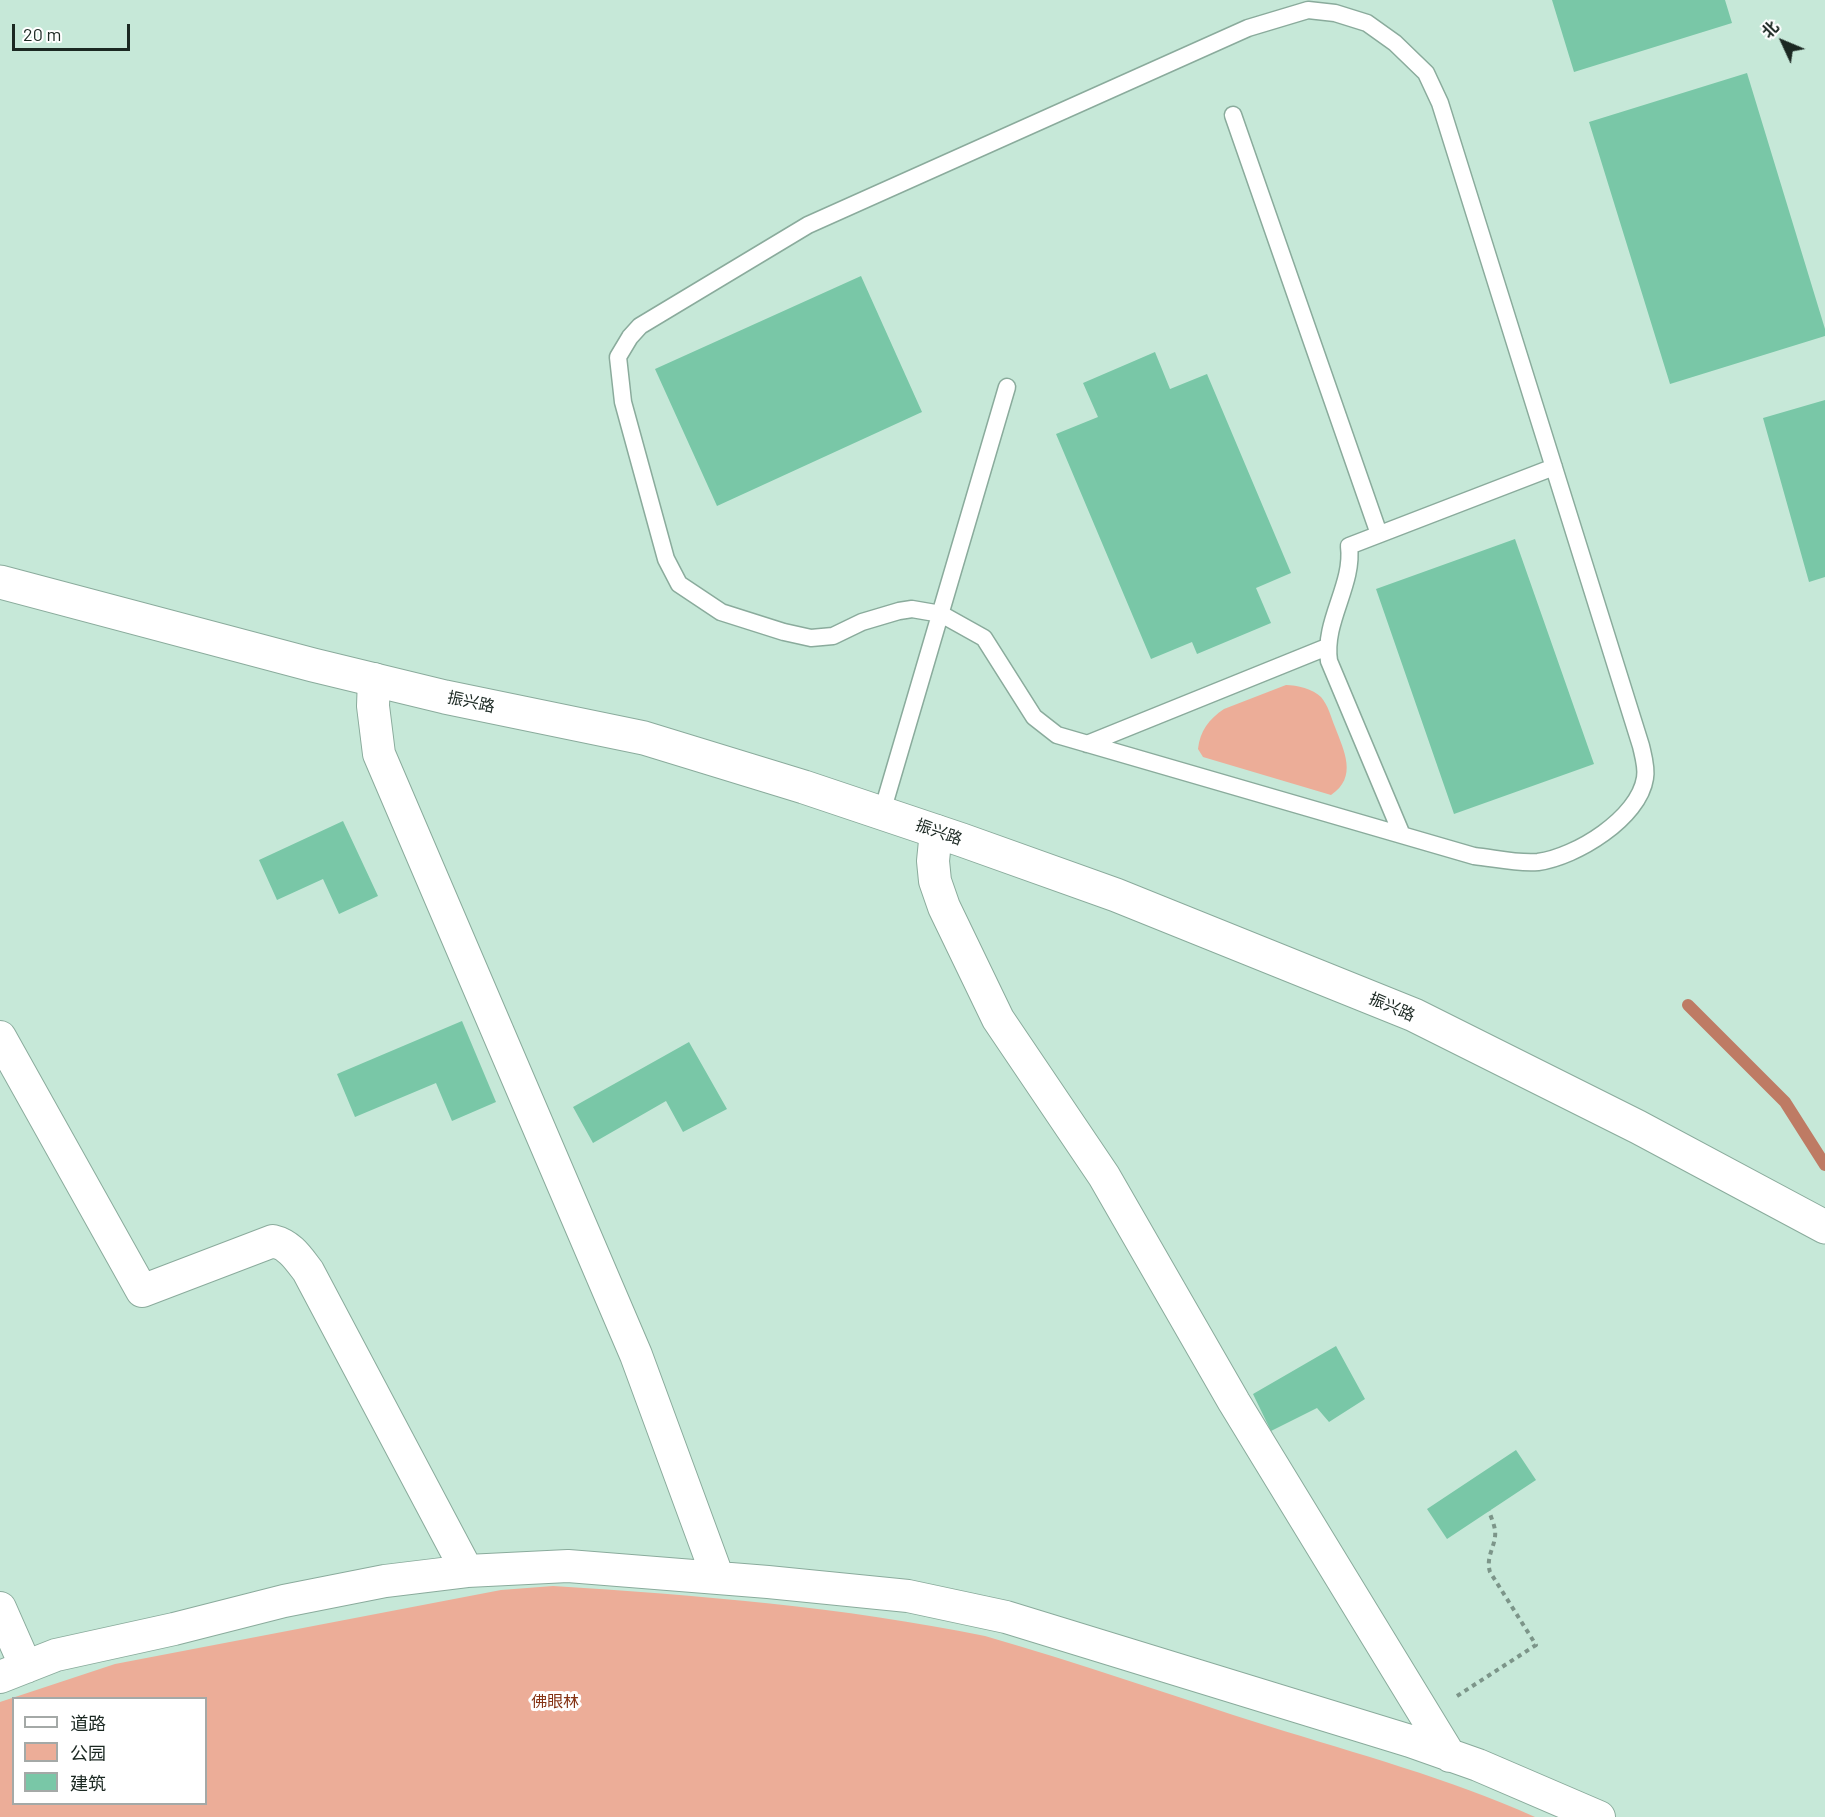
<!DOCTYPE html>
<html>
<head>
<meta charset="utf-8">
<style>
  body { margin:0 }
  #map { position:relative; width:1825px; height:1817px; overflow:hidden; background:#c6e8d8; font-family:Barlow,"Noto Sans SC",sans-serif }
  canvas { display:block }
  .legend { position:absolute; left:12px; top:1697px; width:195px; height:108px; box-sizing:border-box; background:#fff; border:2px solid #a4a9a7; margin:0; padding:8px 10px; list-style:none; font-size:18px; color:#1b2822 }
  .legend li { display:flex; align-items:center; gap:12px; height:30px }
  .legend b { width:30px; border:2px solid #a4a9a7 }
  .north { position:absolute; left:1753px; top:12px; width:60px; height:60px; -webkit-text-stroke:4px #fff; paint-order:stroke; rotate:314deg; font-size:16px; font-weight:700; line-height:24px; text-align:center; color:#1b2822 }
  .north::after { content:''; display:block; margin:auto; width:21px; height:27px; background:#1b2822; clip-path:polygon(50% 0,100% 100%,50% 72%,0 100%) }
  .scale { position:absolute; left:12px; top:24px; width:118px; height:27px; box-sizing:border-box; border:3px solid #1b2822; border-top:0; padding-left:8px; font-size:18px; line-height:21px; white-space:nowrap; color:#1b2822; -webkit-text-stroke:4px #fff; paint-order:stroke }
</style>
</head>
<body>
<div id="map">
<canvas width="1825" height="1817"></canvas>
<ul class="legend">
<li><b style="height:8px;background:#fff"></b>道路</li>
<li><b style="height:16px;background:#ecad98"></b>公园</li>
<li><b style="height:16px;background:#79c7a7"></b>建筑</li>
</ul>
<div class="north">北</div>
<div class="scale">20 m</div>
</div>
<script>
const ctx = document.querySelector('canvas').getContext('2d');
ctx.lineJoin = 'round';
function fillPath(path, color) { ctx.fillStyle = color; ctx.fill(path, 'evenodd'); }
function stroke(path, color, width, dash) { ctx.strokeStyle = color; ctx.lineWidth = width; ctx.lineCap = dash ? 'butt' : 'round'; ctx.setLineDash(dash || []); ctx.stroke(path); }
function label(font, color, halo, rows, align = 'center') {
  ctx.font = font + ' Barlow,"Noto Sans SC",sans-serif'; ctx.lineWidth = 6; ctx.setLineDash([]); ctx.textBaseline = 'middle'; ctx.strokeStyle = halo; ctx.fillStyle = color; for (const [text, x, y, turn = 0] of rows) {
    ctx.save(); ctx.translate(x, y); ctx.rotate((+turn || 0) * Math.PI / 180); ctx.textAlign = isNaN(turn) ? turn : align; if (halo) ctx.strokeText(text, 0, 0); ctx.fillText(text, 0, 0); ctx.restore();
  }
}
fillPath(new Path2D(`
  M1286 685C1297 685 1313 689 1321 697 1328 705 1331 717 1335 727 1344 751 1358 777 1331 795L1203 757 1198 749C1200 731 1209 719 1224 709Z
  M553 1586C697 1595 843 1607 985 1636 1080 1663 1173 1696 1268 1726 1358 1754 1448 1778 1535 1817H0V1702L115 1664 501 1590ZM206 1698V1804H14V1698Z`), '#ecad98');
stroke(new Path2D(`
  M1688 1005 1785 1102 1825 1165`), '#be7b64', 12);
fillPath(new Path2D(`
  M1552 0H1725L1732 23 1574 72Z
  M1747 73 1825 329V336L1670 384 1589 122Z
  M861 276 922 412 717 506 655 369Z
  M1155 352 1170 389 1207 374 1291 573 1256 588 1271 623 1197 654 1192 642 1151 659 1056 434 1098 417 1083 383Z
  M1825 400V577L1809 582 1763 418Z
  M1515 539 1594 764 1454 814 1376 589Z
  M343 821 378 896 339 914 323 879 277 900 259 860Z
  M462 1021 496 1102 452 1121 436 1083 355 1117 337 1074Z
  M689 1042 727 1109 683 1132 666 1101 593 1143 573 1107Z
  M1336 1346 1365 1399 1329 1422 1317 1408 1271 1431 1253 1394Z
  M1516 1450 1536 1480 1447 1539 1427 1509Z`), '#79c7a7');
const service = new Path2D(`
  M1308 10 1335 13 1367 23 1395 43 1426 73 1440 103 1641 746C1643 755 1647 768 1645 778 1639 818 1576 857 1538 862 1517 864 1494 858 1474 856L1057 735 1034 717 984 638 941 614 912 609 899 611 862 622 833 636 811 638 784 632 721 612 679 584 666 559 623 402 618 357 630 337 640 326 808 225 1248 28Z
  M1233 115 1379 534
  M1087 744 1327 647
  M882 812 1007 387
  M1402 835 1329 661C1323 621 1354 585 1349 546L1554 467`);
const minor = new Path2D(`
  M374 679 373 706 379 754 636 1355 718 1578
  M936 831 933 861 935 881 944 907 998 1019 1104 1176 1234 1402 1450 1756
  M0 1037 142 1291 273 1241C290 1245 298 1258 308 1271L467 1571
  M0 1608 26 1667
  M0 1677 56 1655 174 1629 284 1601 385 1581 467 1571 568 1566 768 1582 908 1596 1006 1617 1410 1741 1478 1765 1599 1817`);
const tertiary = new Path2D(`
  M0 582 313 665 445 697 644 738 804 787 962 840 1116 895 1414 1015 1638 1127 1825 1227`);
stroke(service, '#8aab9c', 19);
stroke(minor, '#8aab9c', 34);
stroke(tertiary, '#8aab9c', 35);
stroke(new Path2D(`
  M1457 1696 1536 1645 1490 1572C1485 1556 1497 1545 1495 1530 1494 1524 1491 1517 1489 1511`), '#7c9589', 4, [4.5, 4.5]);
stroke(service, '#fff', 16);
stroke(minor, '#fff', 32);
stroke(tertiary, '#fff', 33);
label('16px', '#1b2822', '#fff', [
  ["振兴路",471,702,12],
  ["振兴路",939,832,19],
  ["振兴路",1392,1007,23]
]);
label('16px', '#843213', '#fff', [
  ["佛眼林",555,1702]
]);
</script>
</body>
</html>
